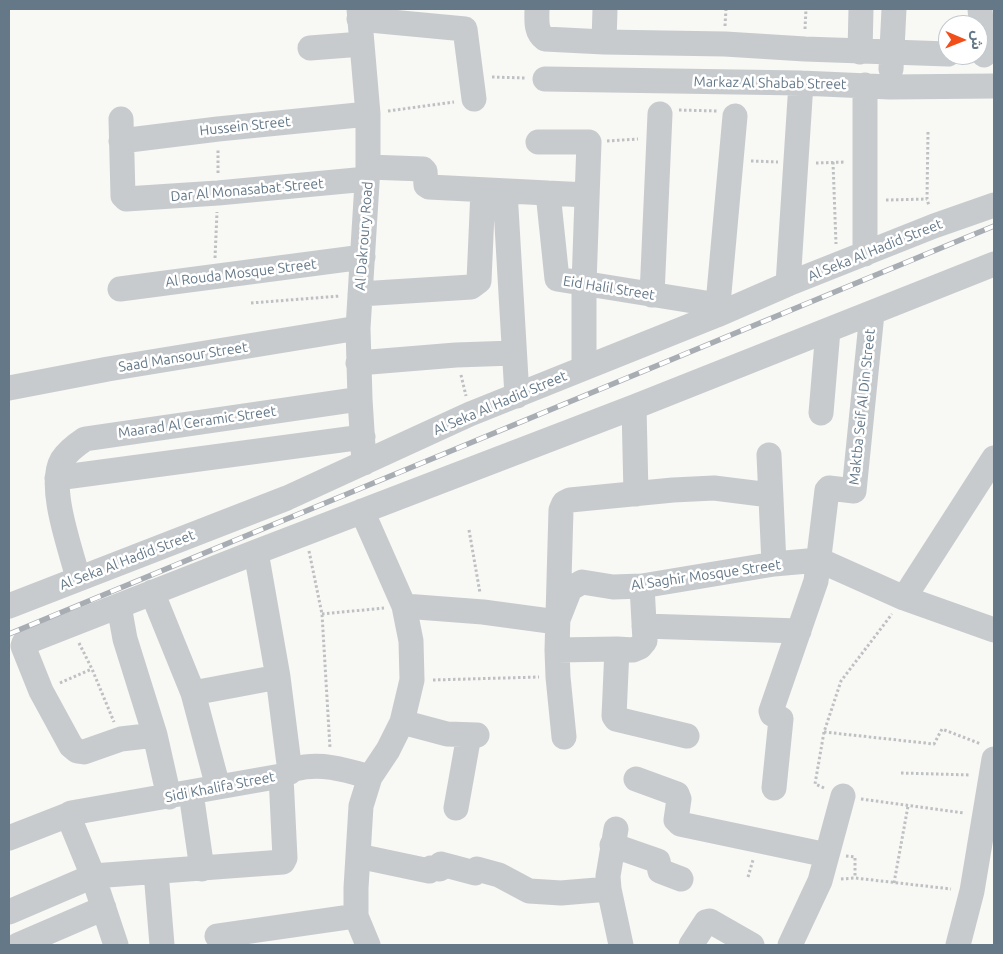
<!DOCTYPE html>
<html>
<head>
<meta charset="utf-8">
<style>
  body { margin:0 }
  #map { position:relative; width:1003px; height:954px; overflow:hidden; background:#f8f8f4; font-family:Ubuntu,"Noto Sans Arabic",sans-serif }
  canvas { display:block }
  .frame { position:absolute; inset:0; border:10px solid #647888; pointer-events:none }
  .north { position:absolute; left:938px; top:15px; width:50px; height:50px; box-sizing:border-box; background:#fff; border:1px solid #c1c9cf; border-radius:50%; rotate:91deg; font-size:14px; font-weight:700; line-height:20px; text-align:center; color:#647888 }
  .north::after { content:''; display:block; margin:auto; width:18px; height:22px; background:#f24e1a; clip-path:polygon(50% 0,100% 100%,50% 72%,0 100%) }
</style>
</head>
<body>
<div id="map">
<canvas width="1003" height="954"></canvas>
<div class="frame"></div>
<div class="north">ش</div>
</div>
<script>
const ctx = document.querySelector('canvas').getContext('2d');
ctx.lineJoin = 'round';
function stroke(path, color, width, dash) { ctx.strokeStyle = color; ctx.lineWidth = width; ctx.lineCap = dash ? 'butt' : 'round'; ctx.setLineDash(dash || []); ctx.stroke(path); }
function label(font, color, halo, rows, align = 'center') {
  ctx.font = font + ' Ubuntu,sans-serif'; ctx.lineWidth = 5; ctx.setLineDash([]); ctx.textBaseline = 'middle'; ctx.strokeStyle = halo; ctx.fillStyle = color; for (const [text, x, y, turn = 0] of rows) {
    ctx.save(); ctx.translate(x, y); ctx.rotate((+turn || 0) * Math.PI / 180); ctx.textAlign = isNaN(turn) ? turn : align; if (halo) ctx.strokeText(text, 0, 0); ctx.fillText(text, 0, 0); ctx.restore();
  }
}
stroke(new Path2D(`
  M725 26 726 9
  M805 29 806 9
  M492 77 525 78
  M679 110 717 111
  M388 111 454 102
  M928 132 927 199 929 206
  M607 141 638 139
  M751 161 778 162
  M833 162 836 244
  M816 163 845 162
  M218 173V149
  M886 200 927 199
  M215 258 217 212
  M251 303 340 296
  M461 375 466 396
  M469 530 480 593
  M309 551 322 614 330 748
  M322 614 384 608
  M79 643 92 669 114 722
  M433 680 539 677
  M60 683 92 669
  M824 732 934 744 942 729 981 744
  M901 773 971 775
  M824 788 815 784 824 732 841 681 892 614
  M861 799 964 813
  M846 856 855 857V878
  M748 877 753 860
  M841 879 855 878 951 889
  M894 883 908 806`), '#bec1c3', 3, [2.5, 2.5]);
stroke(new Path2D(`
  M359 9 368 114V167L358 328 360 399 364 463
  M537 9C537 19 535 32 545 39L604 42 725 44 805 49 948 54
  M980 9 984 55
  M359 19 465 29 474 99
  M604 42 605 9
  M310 48 362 44
  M860 52 861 9
  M891 69 894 9
  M545 79 801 83 890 87 994 86
  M121 119 123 196 126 199 218 193 367 179
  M121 141 218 129 368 114
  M538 142H589L584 284V368
  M368 167 423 169 425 171 426 185 429 187 587 195
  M505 191 517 396
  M548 193 557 279 718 305
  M865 254V85
  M788 284 801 83
  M120 289 363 257
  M360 294 471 287 479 281 483 190
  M652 295 660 114
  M717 315 735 116
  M358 363 456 355 514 353
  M9 388 108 369 358 328
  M634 407 636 494
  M821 413 828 330
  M769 455 774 564
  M57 478 363 437
  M362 511 404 606 411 641 412 680 402 722 388 750 370 777 361 806 356 888V916L368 945
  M256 552 278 677 290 772
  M78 578C71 550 47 486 62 460 68 451 76 445 85 439L360 399
  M152 592 193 693 218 787
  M904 598 994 458
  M9 606 287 498 470 414 717 315 788 284 934 226 994 205
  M119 606 125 639 155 735 169 797
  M404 606 483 612 557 622 570 589 582 582 613 587 642 586 774 564 819 560 904 598 994 630
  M644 626 799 631
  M617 649 614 716 616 719 687 736
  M557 650 617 649 633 650 640 647 645 641 642 586
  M193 693 278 677
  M402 722 447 734 477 735
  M155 735 121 739 84 752 77 751 71 746 41 691 23 646 24 643 256 552 634 407 994 264
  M564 737 558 677 557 650 561 510 564 503 570 500 673 490 714 488 770 495
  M636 779 677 794 679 799 676 820 680 824 827 855
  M774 788 781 719 772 714 771 711 816 581 827 490 829 488 854 491 872 313
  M191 793 202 869
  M456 808 469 735
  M68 815 93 876 116 945
  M616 829 608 876 609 889 621 945
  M9 838 68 815 71 813 281 776C286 774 290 771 295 769 321 762 346 770 370 777
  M612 845 658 861 660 871 681 879
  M358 856 429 871 431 868 440 869 441 864 475 873 477 869 499 875 529 891 561 893 609 889
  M156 872 162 945
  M9 912 93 876 283 862 285 858 281 776
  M217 936 356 916
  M18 945 104 908
  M691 945 706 922 710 921 752 945
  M790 945 820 881 843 796
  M958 945 972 891 994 759`), '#c7cbce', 25);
const rail = new Path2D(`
  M9 634 994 226`);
stroke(rail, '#a7adb3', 5.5);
stroke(rail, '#fff', 4, [11]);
label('14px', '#647888', '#fff', [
  ["Markaz Al Shabab Street",770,83,1],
  ["Hussein Street",245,126,-6],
  ["Dar Al Monasabat Street",247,190,-5],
  ["Al Dakroury Road",364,236,-86],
  ["Al Seka Al Hadid Street",875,250,-22],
  ["Al Rouda Mosque Street",241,273,-7],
  ["Eid Halil Street",609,288,9],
  ["Saad Mansour Street",183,357,-9],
  ["Al Seka Al Hadid Street",500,403,-23],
  ["Maktba Seif Al Din Street",862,407,-84],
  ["Maarad Al Ceramic Street",197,422,-8],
  ["Al Seka Al Hadid Street",127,560,-21],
  ["Al Saghir Mosque Street",706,575,-8],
  ["Sidi Khalifa Street",220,787,-11]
]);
</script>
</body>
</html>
